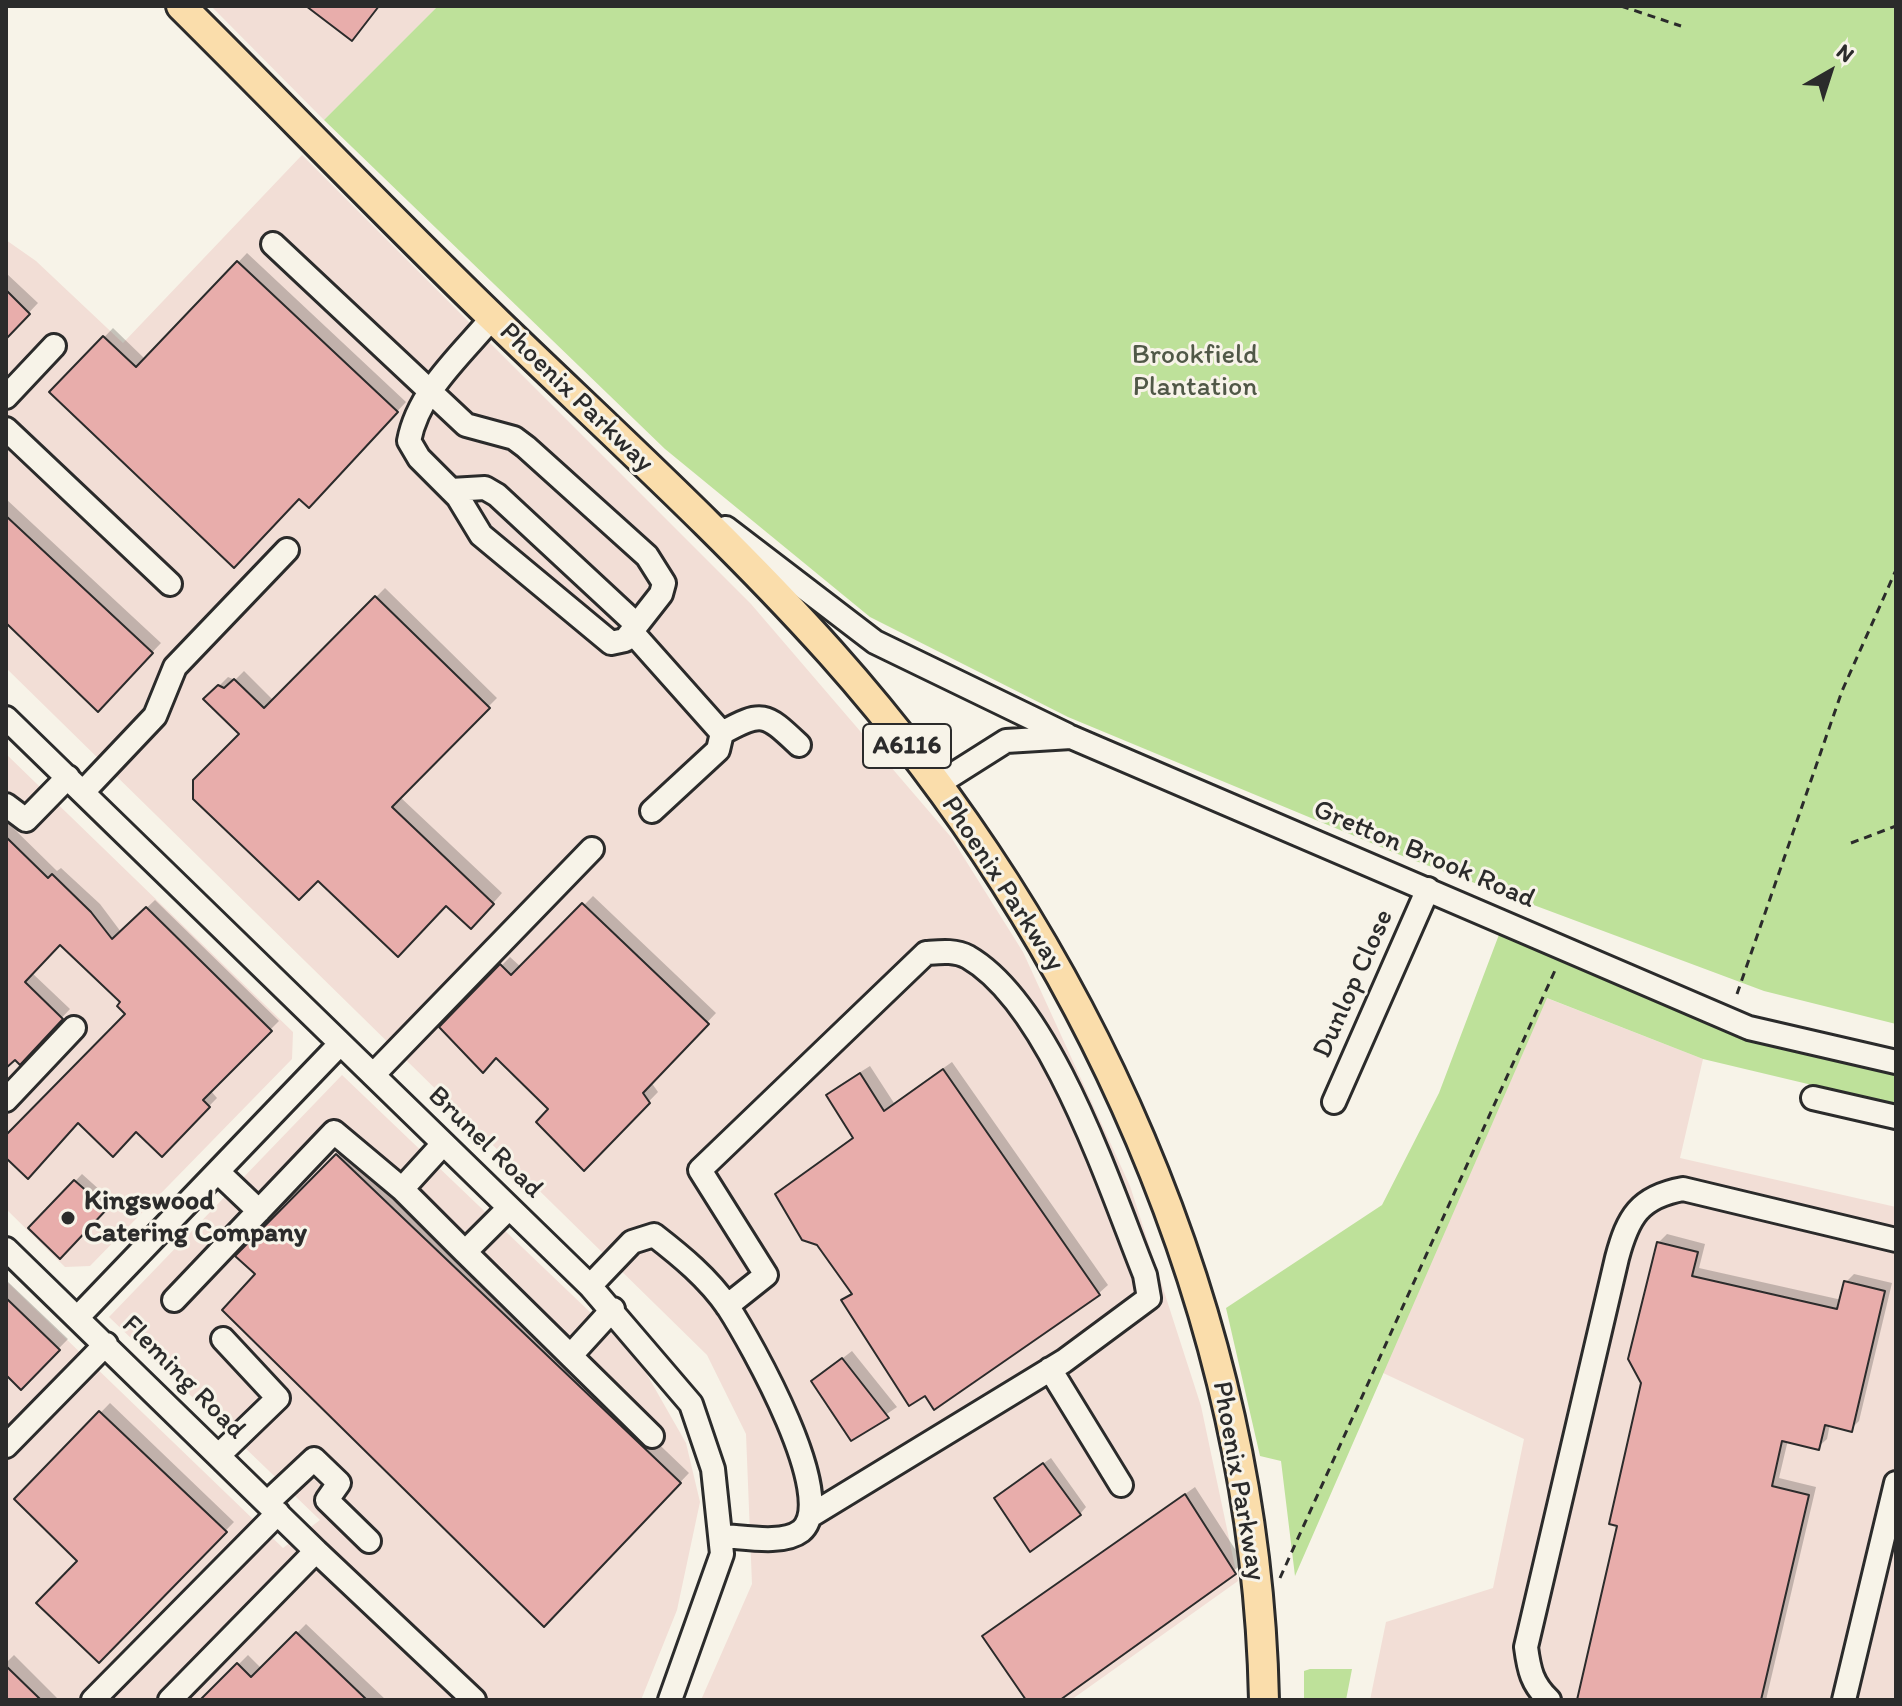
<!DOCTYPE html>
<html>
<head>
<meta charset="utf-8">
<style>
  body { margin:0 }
  #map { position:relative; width:1902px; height:1706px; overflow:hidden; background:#f7f3e8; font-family:Itim,sans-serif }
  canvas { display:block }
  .frame { position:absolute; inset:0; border:8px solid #2b2b2b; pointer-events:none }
  .north { position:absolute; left:1790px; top:32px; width:80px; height:80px; -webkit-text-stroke:6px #f7f3e8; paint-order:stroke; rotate:39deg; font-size:22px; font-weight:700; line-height:32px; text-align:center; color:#2b2b2b }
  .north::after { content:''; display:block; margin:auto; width:28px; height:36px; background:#2b2b2b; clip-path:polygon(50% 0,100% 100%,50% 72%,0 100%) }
</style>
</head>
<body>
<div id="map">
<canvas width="1902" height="1706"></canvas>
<div class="frame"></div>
<div class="north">N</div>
</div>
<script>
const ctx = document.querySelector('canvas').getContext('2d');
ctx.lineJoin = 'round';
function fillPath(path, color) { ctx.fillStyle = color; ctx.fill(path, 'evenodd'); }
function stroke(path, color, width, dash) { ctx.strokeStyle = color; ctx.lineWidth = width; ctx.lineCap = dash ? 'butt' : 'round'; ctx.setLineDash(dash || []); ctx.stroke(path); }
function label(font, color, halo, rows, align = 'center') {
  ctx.font = font + ' Itim,sans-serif'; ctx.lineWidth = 6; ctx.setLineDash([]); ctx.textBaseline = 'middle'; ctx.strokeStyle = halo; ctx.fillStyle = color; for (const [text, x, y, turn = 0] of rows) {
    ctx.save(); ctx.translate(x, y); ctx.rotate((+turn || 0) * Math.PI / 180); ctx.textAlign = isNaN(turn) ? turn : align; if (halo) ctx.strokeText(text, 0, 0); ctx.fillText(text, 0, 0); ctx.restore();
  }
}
fillPath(new Path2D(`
  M211 6H438L324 120Z
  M302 155 751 604 951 837 1023 952 1130 1186 1201 1406 1238 1581 1071 1700H701L752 1584 746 1434 707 1355 6 668V240L36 261 123 343Z
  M6 754 293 1032 292 1059 90 1266 65 1267 6 1209Z
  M1544 997 1703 1059 1680 1158 1896 1207V1700H1370L1386 1622 1493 1588 1524 1439 1381 1372Z
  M342 1075 637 1357 686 1443 700 1502 677 1610 641 1700H6V1281L283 1548 320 1520 109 1317Z`), '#f2ded6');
fillPath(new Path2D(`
  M438 6H1896V1024L1764 991 1405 857 1068 717 870 617 665 449 324 120Z
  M1500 932 1565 957 1704 1021 1896 1072V1105L1703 1059 1547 998 1295 1576 1281 1461 1260 1456 1226 1308 1382 1205 1439 1093Z
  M1310 1669H1352L1346 1700H1304V1671Z`), '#bee19a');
fillPath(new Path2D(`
  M247 253 406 402 309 505 300 496 52 392 113 328 146 360Z
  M6 273 38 303 6 337Z
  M6 499 161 643 98 709 6 621Z
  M385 588 497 698 399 796 502 893 480 918 447 904 241 734 206 699 228 677 235 680 244 671 274 701Z
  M6 821 57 871 61 868 100 904 121 932 155 900 279 1021 210 1090 217 1098 162 1154 137 1130 78 1121 6 1155V1138L127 1014 123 1001 60 942 31 972 70 1009 20 1062 15 1057 6 1066Z
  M593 896 716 1013 651 1082 658 1092 584 1168 551 1109 496 1056 441 1027 510 957 522 968Z
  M952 1062 1108 1285 1098 1294 925 1393 843 1301 853 1291 778 1194 854 1136 829 1095 838 1086 870 1066 894 1103Z
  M347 1146 689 1473 544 1625 258 1274 238 1256Z
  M82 1174 112 1201 60 1256 31 1228Z
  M1667 1234 1705 1244 1699 1268 1842 1300 1846 1282 1854 1274 1892 1283 1859 1421 1851 1429 1830 1424 1827 1439 1818 1447 1788 1440 1779 1478 1816 1487 1766 1700H1582L1619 1524 1643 1383 1658 1243Z
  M6 1280 68 1339 21 1387 6 1372Z
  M852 1351 897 1407 852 1438 813 1381Z
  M110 1403 234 1522 99 1660 80 1561 17 1499Z
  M1051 1458 1086 1507 1080 1514 996 1498Z
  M1195 1487 1244 1563 1057 1700H1028L985 1636Z
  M306 1624 386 1700H203L248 1655 262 1669Z
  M14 1655 59 1700H6V1663Z`), '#0003');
const building = new Path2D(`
  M306 6H379L352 41Z
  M237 261 398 412 309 508 299 499 234 568 49 392 103 336 136 367Z
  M6 290 30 314 6 339Z
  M6 516 153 653 98 712 6 623Z
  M375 596 490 708 392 807 494 904 471 929 446 906 398 957 318 881 299 900 193 799V780L239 734 203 699 218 685 224 688 234 679 264 708Z
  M6 837 48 878 52 874 91 912 112 939 146 907 272 1031 203 1100 210 1107 162 1157 136 1132 113 1157 78 1123 28 1179 6 1158V1135L125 1014 117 1006 120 1002 60 945 25 982 63 1019 20 1065 15 1060 6 1068Z
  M582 903 709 1024 643 1093 650 1103 584 1171 536 1122 548 1109 496 1058 483 1073 439 1027 500 964 511 975Z
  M943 1069 1100 1295 934 1410 925 1396 909 1406 841 1300 852 1294 817 1245 802 1240 775 1194 853 1138 826 1095 860 1073 884 1111Z
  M336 1154 681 1483 544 1627 222 1310 255 1274 235 1256Z
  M74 1180 107 1209 60 1259 28 1228Z
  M1657 1242 1698 1252 1692 1276 1837 1309 1844 1281 1885 1291 1852 1432 1825 1425 1819 1450 1782 1441 1772 1486 1809 1495 1761 1700H1577L1617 1526 1609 1524 1641 1383 1628 1359Z
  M6 1298 60 1350 21 1390 6 1375Z
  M842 1358 889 1418 851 1441 811 1381Z
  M99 1411 227 1532 99 1663 36 1603 77 1561 14 1499Z
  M1043 1463 1081 1515 1030 1552 994 1498Z
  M1185 1494 1236 1574 1060 1700H1026L982 1636Z
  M296 1632 367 1700H200L237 1663 251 1677Z
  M6 1666 41 1700H6Z`);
fillPath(building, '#e8adab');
stroke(building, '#2b2b2b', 2);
const minor = new Path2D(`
  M273 244 466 425 514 438 526 447 647 556 664 583 661 594 625 640 611 643 481 535 458 497 419 458 409 441C418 392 461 355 492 318
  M6 397 54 346
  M6 429 170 584
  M451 490 485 488 497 495 637 625
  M726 528 875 642 1067 735
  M632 632 722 733 718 750 652 811
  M6 718 590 1286 691 1404 713 1469 722 1554 670 1700
  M722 733C763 710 766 714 799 745
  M938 784 1006 741 1071 737 1749 1028 1896 1062
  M83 792 155 716 175 667 287 550
  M6 805 26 820 68 777
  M373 1075 592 849
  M1813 1098 1896 1117
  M6 1100 74 1028
  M1334 1102 1428 889
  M443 1144 402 1189 465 1252 509 1208
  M218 1172 259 1211
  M6 1249 316 1551
  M465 1252 652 1436
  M590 1286 632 1242 654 1235C681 1256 708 1278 728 1307 750 1341 840 1499 801 1531 783 1545 744 1537 722 1536
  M174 1300 334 1132 402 1189
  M727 1306 766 1275 700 1170 926 953C940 952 955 950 968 957 1051 1005 1110 1188 1145 1275L1149 1298 1064 1361 810 1516
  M78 1317 340 1044
  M572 1354 613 1309
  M1050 1369 1121 1485
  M6 1446 106 1344
  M219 1455 278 1398 223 1339
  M267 1503 314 1459 339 1483 327 1500 369 1541
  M93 1700 278 1513
  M170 1700 316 1551 474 1700
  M1549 1700C1532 1684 1529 1670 1526 1647L1617 1258C1628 1217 1639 1197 1683 1189L1896 1240
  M1844 1700 1896 1483`);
const major = new Path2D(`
  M181 6C287 111 390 219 498 323 610 431 727 537 831 653 1086 939 1256 1313 1264 1700`);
stroke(minor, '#2b2b2b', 28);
stroke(major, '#2b2b2b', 34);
stroke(new Path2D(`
  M1621 6 1681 26
  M1851 843 1896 826
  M1737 994 1842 691 1896 570
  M1280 1578 1557 966`), '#2b2b2b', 3, [8, 6]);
stroke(minor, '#f7f3e8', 22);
stroke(major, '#faddab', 28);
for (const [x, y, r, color] of [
  [68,1218,8,"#2b2b2b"]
]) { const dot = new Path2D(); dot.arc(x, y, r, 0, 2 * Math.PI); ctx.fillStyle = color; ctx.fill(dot); stroke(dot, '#f7f3e8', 3); }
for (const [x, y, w] of [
  [907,746,88]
]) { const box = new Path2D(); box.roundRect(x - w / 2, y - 22, w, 44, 6); ctx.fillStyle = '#f7f3e8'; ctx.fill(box); stroke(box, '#2b2b2b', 2); }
label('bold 26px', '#2b2b2b', null, [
  ["A6116",907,746]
]);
label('28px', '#505847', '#f7f3e8', [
  ["Brookfield",1195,356],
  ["Plantation",1195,388]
]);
label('28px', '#2b2b2b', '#f7f3e8', [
  ["Phoenix Parkway",576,398,44],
  ["Gretton Brook Road",1424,855,23],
  ["Phoenix Parkway",1002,884,57],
  ["Dunlop Close",1354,984,-66],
  ["Brunel Road",485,1143,44],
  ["Fleming Road",183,1378,45],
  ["Phoenix Parkway",1238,1481,80]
]);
label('bold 28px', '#2b2b2b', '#f7f3e8', [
  ["Kingswood",84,1202],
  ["Catering Company",84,1234]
], 'left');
</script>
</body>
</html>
